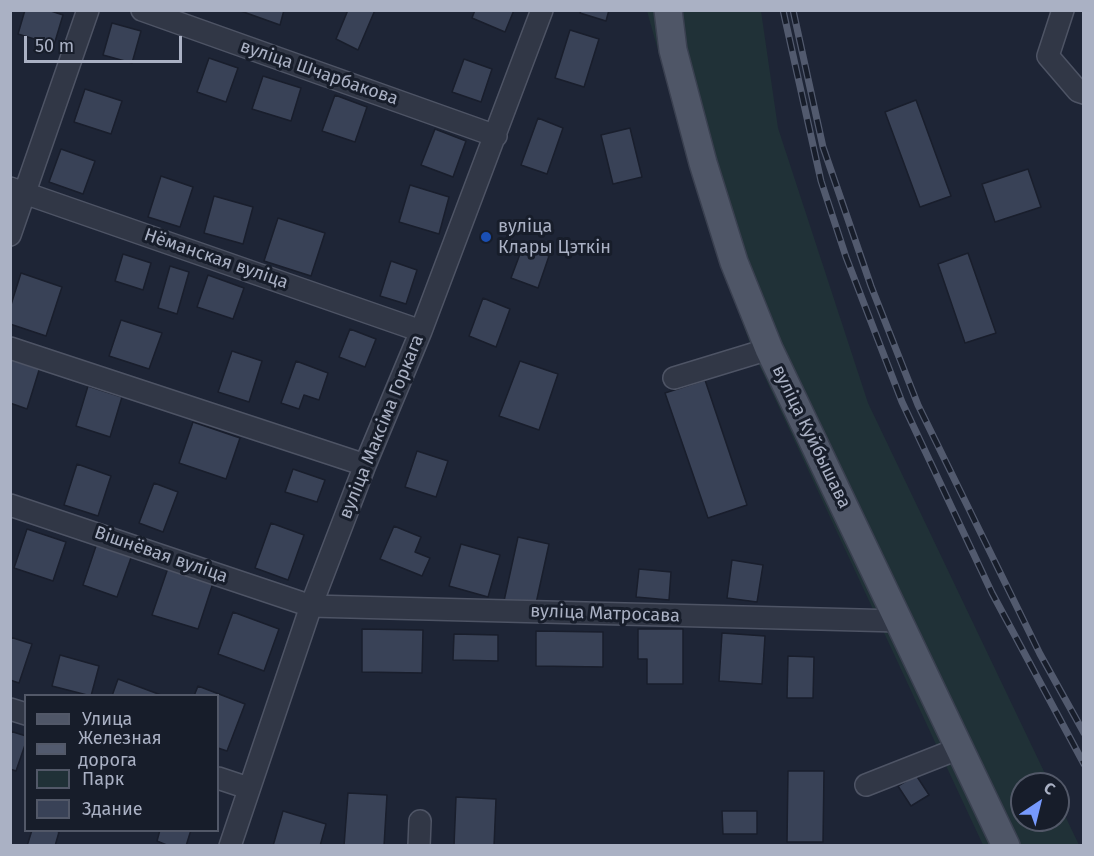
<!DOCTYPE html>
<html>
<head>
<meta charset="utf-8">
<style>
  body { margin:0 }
  #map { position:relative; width:1094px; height:856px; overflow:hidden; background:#1e2536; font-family:"Fira Sans",sans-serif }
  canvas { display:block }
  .frame { position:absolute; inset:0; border:12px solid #aab1c4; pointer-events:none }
  .legend { position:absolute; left:24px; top:694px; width:195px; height:138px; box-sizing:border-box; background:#171d2a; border:2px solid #525868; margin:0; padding:8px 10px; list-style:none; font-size:18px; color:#aab1c4 }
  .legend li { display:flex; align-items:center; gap:12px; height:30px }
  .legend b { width:30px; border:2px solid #525868 }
  .north { position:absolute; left:1010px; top:772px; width:60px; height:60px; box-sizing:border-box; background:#171d2a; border:2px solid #525868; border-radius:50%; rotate:35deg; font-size:16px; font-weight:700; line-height:24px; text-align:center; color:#aab1c4 }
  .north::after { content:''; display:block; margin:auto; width:21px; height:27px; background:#779afd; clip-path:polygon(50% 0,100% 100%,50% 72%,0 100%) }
  .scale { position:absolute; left:24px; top:36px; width:158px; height:27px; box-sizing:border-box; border:3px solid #aab1c4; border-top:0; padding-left:8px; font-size:18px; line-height:21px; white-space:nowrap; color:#aab1c4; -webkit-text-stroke:4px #171d2a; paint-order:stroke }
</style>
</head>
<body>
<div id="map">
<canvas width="1094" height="856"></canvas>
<div class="frame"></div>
<ul class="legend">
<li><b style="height:8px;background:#4f5667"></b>Улица</li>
<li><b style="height:8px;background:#525a6e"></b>Железная дорога</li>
<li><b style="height:16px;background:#203137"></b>Парк</li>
<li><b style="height:16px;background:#394257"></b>Здание</li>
</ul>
<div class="north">С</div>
<div class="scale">50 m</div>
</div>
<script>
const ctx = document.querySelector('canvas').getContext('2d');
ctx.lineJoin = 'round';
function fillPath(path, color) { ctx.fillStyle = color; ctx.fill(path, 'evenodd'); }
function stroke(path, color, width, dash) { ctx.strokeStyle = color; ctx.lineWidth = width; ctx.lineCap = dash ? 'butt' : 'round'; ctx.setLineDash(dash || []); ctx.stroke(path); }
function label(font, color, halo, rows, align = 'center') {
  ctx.font = font + ' "Fira Sans",sans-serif'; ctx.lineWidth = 6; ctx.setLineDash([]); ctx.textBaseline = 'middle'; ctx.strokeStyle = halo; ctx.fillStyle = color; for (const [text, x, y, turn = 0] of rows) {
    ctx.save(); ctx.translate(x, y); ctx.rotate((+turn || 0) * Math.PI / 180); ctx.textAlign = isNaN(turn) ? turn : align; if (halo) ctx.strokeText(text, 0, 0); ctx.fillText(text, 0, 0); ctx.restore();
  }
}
fillPath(new Path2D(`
  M647 11H761L778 128 868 403 1050 784H1022V820H1058V801L1079 845H983L753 352 705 219Z`), '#203137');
const building = new Path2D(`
  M25 10H48L63 15 54 45 18 34Z
  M238 10H284L280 25Z
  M348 10H375L358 50 336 39Z
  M475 10H514L505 32 472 18Z
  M581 10H609L606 21 580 13Z
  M112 23 141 31 132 63 103 55Z
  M570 30 599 39 584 87 555 78Z
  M209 58 238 68 226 102 197 92Z
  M464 59 492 69 481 102 452 92Z
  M263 76 301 88 291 121 252 109Z
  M85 89 122 101 111 134 74 122Z
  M335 95 367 107 355 142 322 131Z
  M916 100 951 196 920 207 885 112Z
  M538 118 563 128 547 174 521 165Z
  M630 128 642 177 613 184 601 135Z
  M435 129 466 141 453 177 421 165Z
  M61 149 95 161 83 194 49 182Z
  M1028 169 1041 207 995 222 982 184Z
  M161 176 193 187 180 227 148 217Z
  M410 185 449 197 439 234 399 222Z
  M214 196 253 207 243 244 204 233Z
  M278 218 325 233 311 276 264 261Z
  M523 246 549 256 538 288 511 278Z
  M968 253 996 333 965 343 938 264Z
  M123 254 151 263 143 290 115 281Z
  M391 261 417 270 406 304 380 296Z
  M170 266 189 272 177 314 158 308Z
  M21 273 62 287 46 336 10 324V308Z
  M208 275 244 288 233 319 197 307Z
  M483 298 510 309 496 347 469 336Z
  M121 320 162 333 149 369 109 356Z
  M350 329 376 339 365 367 339 357Z
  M232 351 262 361 249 402 218 392Z
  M10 358 40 367 27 409 10 403Z
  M296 361 328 373 319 400 304 395 299 409 281 403Z
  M520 361 558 374 539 430 499 416Z
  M705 380 747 505 708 518 665 393Z
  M88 386 122 397 110 437 76 426Z
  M193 422 240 438 226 479 179 463Z
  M417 451 448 461 436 497 405 487Z
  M77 464 111 476 98 516 64 505Z
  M293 469 325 480 317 502 285 492Z
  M154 483 178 492 163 532 139 523Z
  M271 523 304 535 288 580 255 568Z
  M394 526 421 537 415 552 430 558 422 576 380 559Z
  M27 529 66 542 53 581 14 568Z
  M518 537 549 544 535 608 504 601Z
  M97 543 132 555 117 597 83 585Z
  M461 544 500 555 488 597 449 586Z
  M732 560 763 565 757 602 727 598Z
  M169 565 214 580 198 629 152 615Z
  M639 569 671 572 669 600 636 597Z
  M233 612 279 629 264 671 218 654Z
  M362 629 423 630 422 673 362 672Z
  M638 629H683V684H647V659H638Z
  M536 631 603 632V667L536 666Z
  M722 633 765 636 762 684 719 681Z
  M454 634 498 635V661L453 660Z
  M10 637 32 644 19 683 10 680Z
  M60 655 99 666 91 696 52 686Z
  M788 656 814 657 813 698H787Z
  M118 679 161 695V696H112Z
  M198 686 245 704 227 751 218 748V696H194Z
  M10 731 26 736V742L16 771 10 769Z
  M788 771H824L823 842H787Z
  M916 775 929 795 911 806 898 786Z
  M348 793 387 795 384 846H344Z
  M456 797 496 799 494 846H454Z
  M283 811 326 824 320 846H273Z
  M722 811H757V834H723Z
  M32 830H55L59 832 55 846H27Z
  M160 830H191L186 846H169L157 841Z`);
fillPath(building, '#394257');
stroke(building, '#191e2c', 1.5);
const minor = new Path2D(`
  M142 10 496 136
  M1063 10 1048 56 1078 91 1084 93
  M10 188 421 331
  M10 235 88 10
  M10 348 365 465
  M674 378 769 349
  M10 505 311 606 899 621
  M10 709 26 714
  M218 778 248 788
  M866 785 960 748
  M230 846 311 606 365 465 421 331 542 10
  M419 846 420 821`);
const major = new Path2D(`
  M668 10 673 50 703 163 734 262 769 349 1006 846`);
stroke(minor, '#4e5465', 24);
stroke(major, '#3a4050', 30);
stroke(minor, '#313746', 21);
stroke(major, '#4f5667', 27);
const rail = new Path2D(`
  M783 10 821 181 846 257 902 402 992 593 1084 764
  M793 10 823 147 871 286 918 405 1040 654 1084 733`);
stroke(rail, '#525a6e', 7);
stroke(rail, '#171d2a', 4.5, [14]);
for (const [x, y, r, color] of [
  [486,237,6,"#1a4fb4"]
]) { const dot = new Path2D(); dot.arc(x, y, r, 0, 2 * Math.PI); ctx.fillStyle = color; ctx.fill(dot); stroke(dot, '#171d2a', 2); }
label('18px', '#aab1c4', '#171d2a', [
  ["вуліца Шчарбакова",319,73,19],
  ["Нёманская вуліца",216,259,19],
  ["вуліца Максіма Горкага",382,427,-68],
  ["вуліца Куйбышава",811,437,64],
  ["Вішнёвая вуліца",161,555,19],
  ["вуліца Матросава",605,614,2]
]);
label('18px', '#aab1c4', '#171d2a', [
  ["вуліца",498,227],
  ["Клары Цэткін",498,248]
], 'left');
</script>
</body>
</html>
